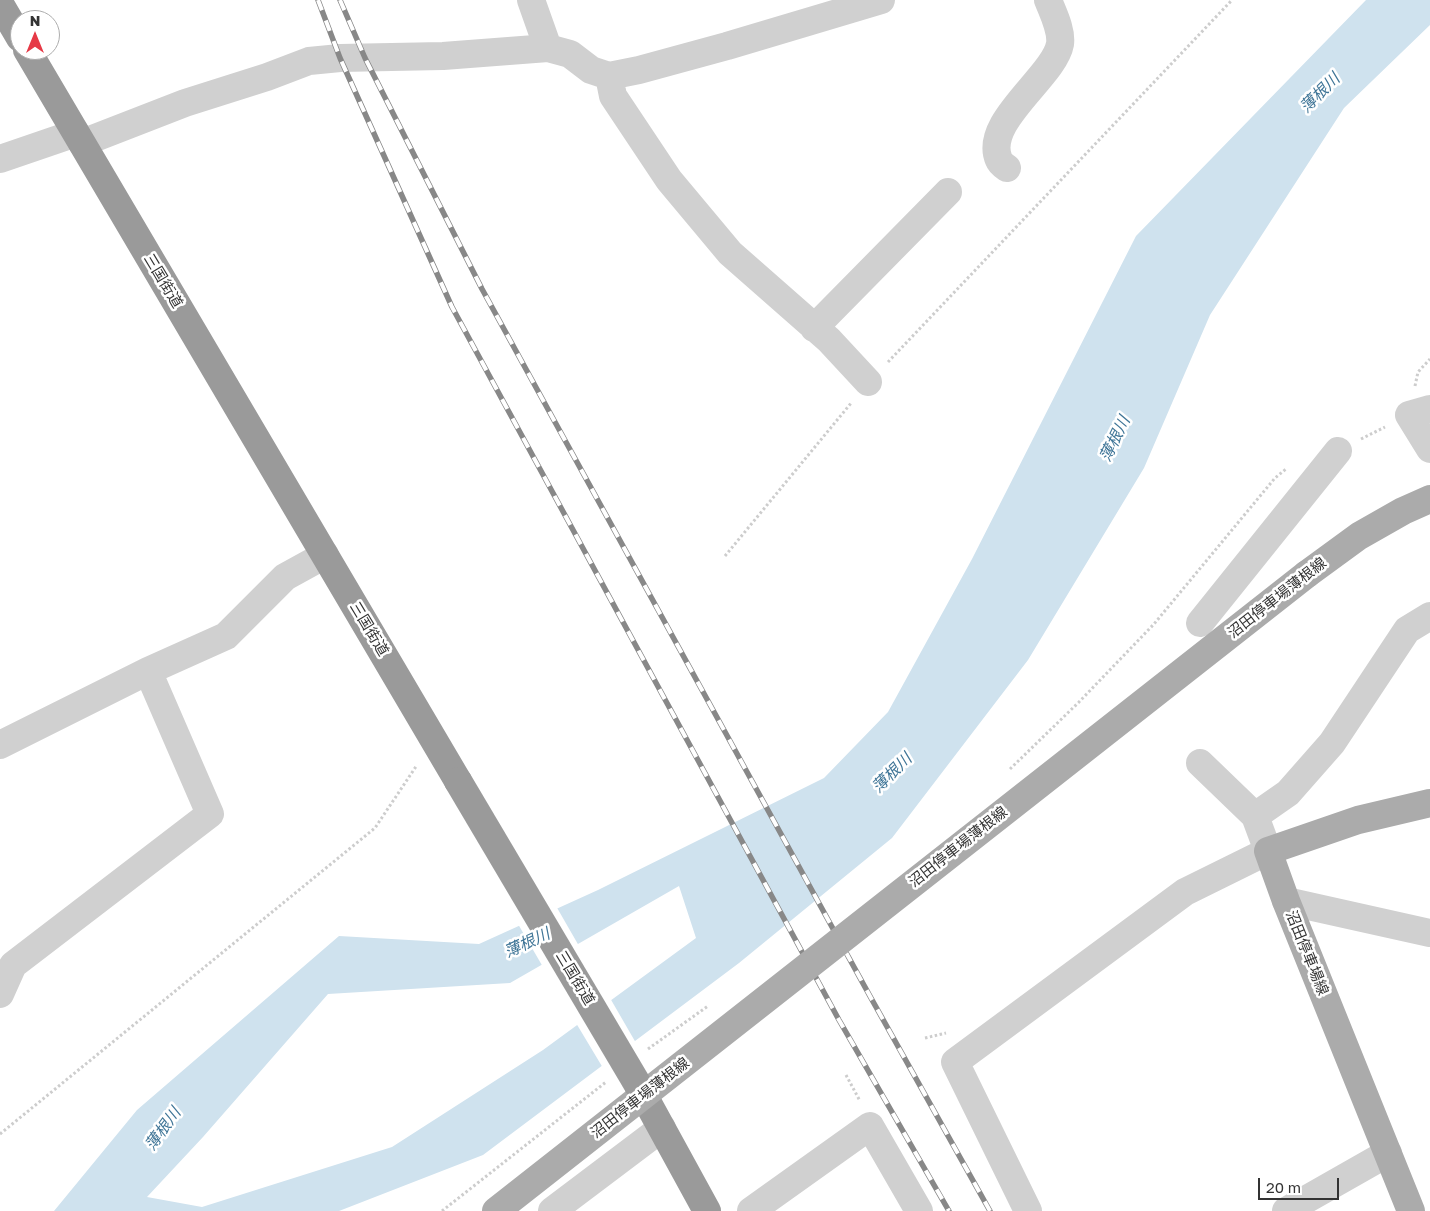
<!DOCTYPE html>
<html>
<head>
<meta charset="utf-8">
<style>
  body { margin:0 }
  #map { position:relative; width:1430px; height:1211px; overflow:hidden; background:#fff; font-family:"Golos Text",sans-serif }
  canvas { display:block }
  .north { position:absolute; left:10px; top:10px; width:50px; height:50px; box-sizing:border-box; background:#fff; border:1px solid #adadad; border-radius:50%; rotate:0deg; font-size:14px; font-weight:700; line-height:20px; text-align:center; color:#333 }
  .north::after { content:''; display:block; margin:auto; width:18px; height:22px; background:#e63946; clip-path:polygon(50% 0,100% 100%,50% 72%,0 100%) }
  .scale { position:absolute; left:1258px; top:1178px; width:81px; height:22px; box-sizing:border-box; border:2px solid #333; border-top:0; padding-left:6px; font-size:15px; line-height:18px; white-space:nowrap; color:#333; -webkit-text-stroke:4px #fff; paint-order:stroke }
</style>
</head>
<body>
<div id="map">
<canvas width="1430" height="1211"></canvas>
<div class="north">N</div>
<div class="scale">20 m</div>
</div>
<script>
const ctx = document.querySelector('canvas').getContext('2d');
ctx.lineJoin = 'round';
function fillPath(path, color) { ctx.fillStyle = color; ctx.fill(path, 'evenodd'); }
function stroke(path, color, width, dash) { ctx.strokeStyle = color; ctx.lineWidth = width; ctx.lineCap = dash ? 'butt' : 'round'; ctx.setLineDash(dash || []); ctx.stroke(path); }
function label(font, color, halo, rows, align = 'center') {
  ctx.font = font + ' "Golos Text","Noto Sans JP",sans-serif'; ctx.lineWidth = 5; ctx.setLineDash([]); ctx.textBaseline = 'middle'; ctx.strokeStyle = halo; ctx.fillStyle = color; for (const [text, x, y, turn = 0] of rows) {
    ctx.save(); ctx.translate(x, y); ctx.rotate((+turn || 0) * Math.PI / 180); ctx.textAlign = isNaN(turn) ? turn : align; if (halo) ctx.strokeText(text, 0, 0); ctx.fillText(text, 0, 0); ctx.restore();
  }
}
fillPath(new Path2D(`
  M1366 0H1430V25L1344 108 1210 315 1144 468 1028 660 892 838 739 963 483 1155 339 1211H54L137 1110 339 936 479 944 598 890 824 778 888 712 972 559 1136 236ZM679 886 696 938 543 1050 392 1147 202 1207 147 1197 203 1137 328 994 510 983Z`), '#cfe2ee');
fillPath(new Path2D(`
  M556 906 579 946 543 967 518 924Z
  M610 998 636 1043 603 1068 576 1023Z`), '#fff');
stroke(new Path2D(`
  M888 362 1232 0
  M1415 386 1418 372 1430 359
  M1361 439 1385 427
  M725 556 852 402
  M1010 769 1079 702 1154 624 1275 478 1286 469
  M925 1038 946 1033
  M648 1049 708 1006
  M846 1075 860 1101
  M0 1134 375 828 417 765
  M442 1211 606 1082`), '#cdcdcd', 3, [2.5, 2.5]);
stroke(new Path2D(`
  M531 0 548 48 570 54 591 70 609 76 639 70 727 46 881 0
  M609 76 613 96 669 180 730 253 829 340 868 382
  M82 143 185 103 267 77 309 61 340 58 443 56 548 48
  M0 159 76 133
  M1007 168C1004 166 1000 163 999 160 982 122 1054 77 1060 44 1062 30 1053 13 1048 0
  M814 328 948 192
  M1430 409 1409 415 1430 449
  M1200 623 1338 451
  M0 745 148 671 226 636 285 577 325 555
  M1200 763 1255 816
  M1286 901 1430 933
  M0 994 13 965 210 814 148 671
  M552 1211 662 1128
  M751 1211 870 1126 919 1211
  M1028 1211 955 1062 1185 892 1268 851 1255 816 1288 793 1332 743 1407 630 1430 616
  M1286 1211 1388 1153`), '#d0d0d0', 28);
stroke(new Path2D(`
  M1307 574 1359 536 1403 511 1430 499
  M1411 1211 1286 901 1268 851 1358 820 1430 803`), '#ababab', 28);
stroke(new Path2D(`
  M0 4 20 38
  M27 50 458 781
  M638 1085 707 1211`), '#9a9a9a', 28);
const rail = new Path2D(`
  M318 0 340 58 452 307 839 1020 949 1211
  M340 0 365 58 482 289 871 998 990 1211`);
stroke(rail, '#888', 5.5);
stroke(rail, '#fff', 4, [11]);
stroke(new Path2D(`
  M496 1211 1307 574`), '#ababab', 28);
stroke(new Path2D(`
  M458 781 638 1085`), '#9a9a9a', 28);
label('15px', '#333', '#fff', [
  ["三国街道",163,281,59],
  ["沼田停車場薄根線",1277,598,-38],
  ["三国街道",369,629,59],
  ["沼田停車場薄根線",958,847,-38],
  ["沼田停車場線",1307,953,68],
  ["三国街道",575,978,59],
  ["沼田停車場薄根線",640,1098,-38]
]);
label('italic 16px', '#3f7597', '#fff', [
  ["薄根川",1320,93,-45],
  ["薄根川",1115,439,-64],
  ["薄根川",892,773,-45],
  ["薄根川",527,943,-25],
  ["薄根川",163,1129,-54]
]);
</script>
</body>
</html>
